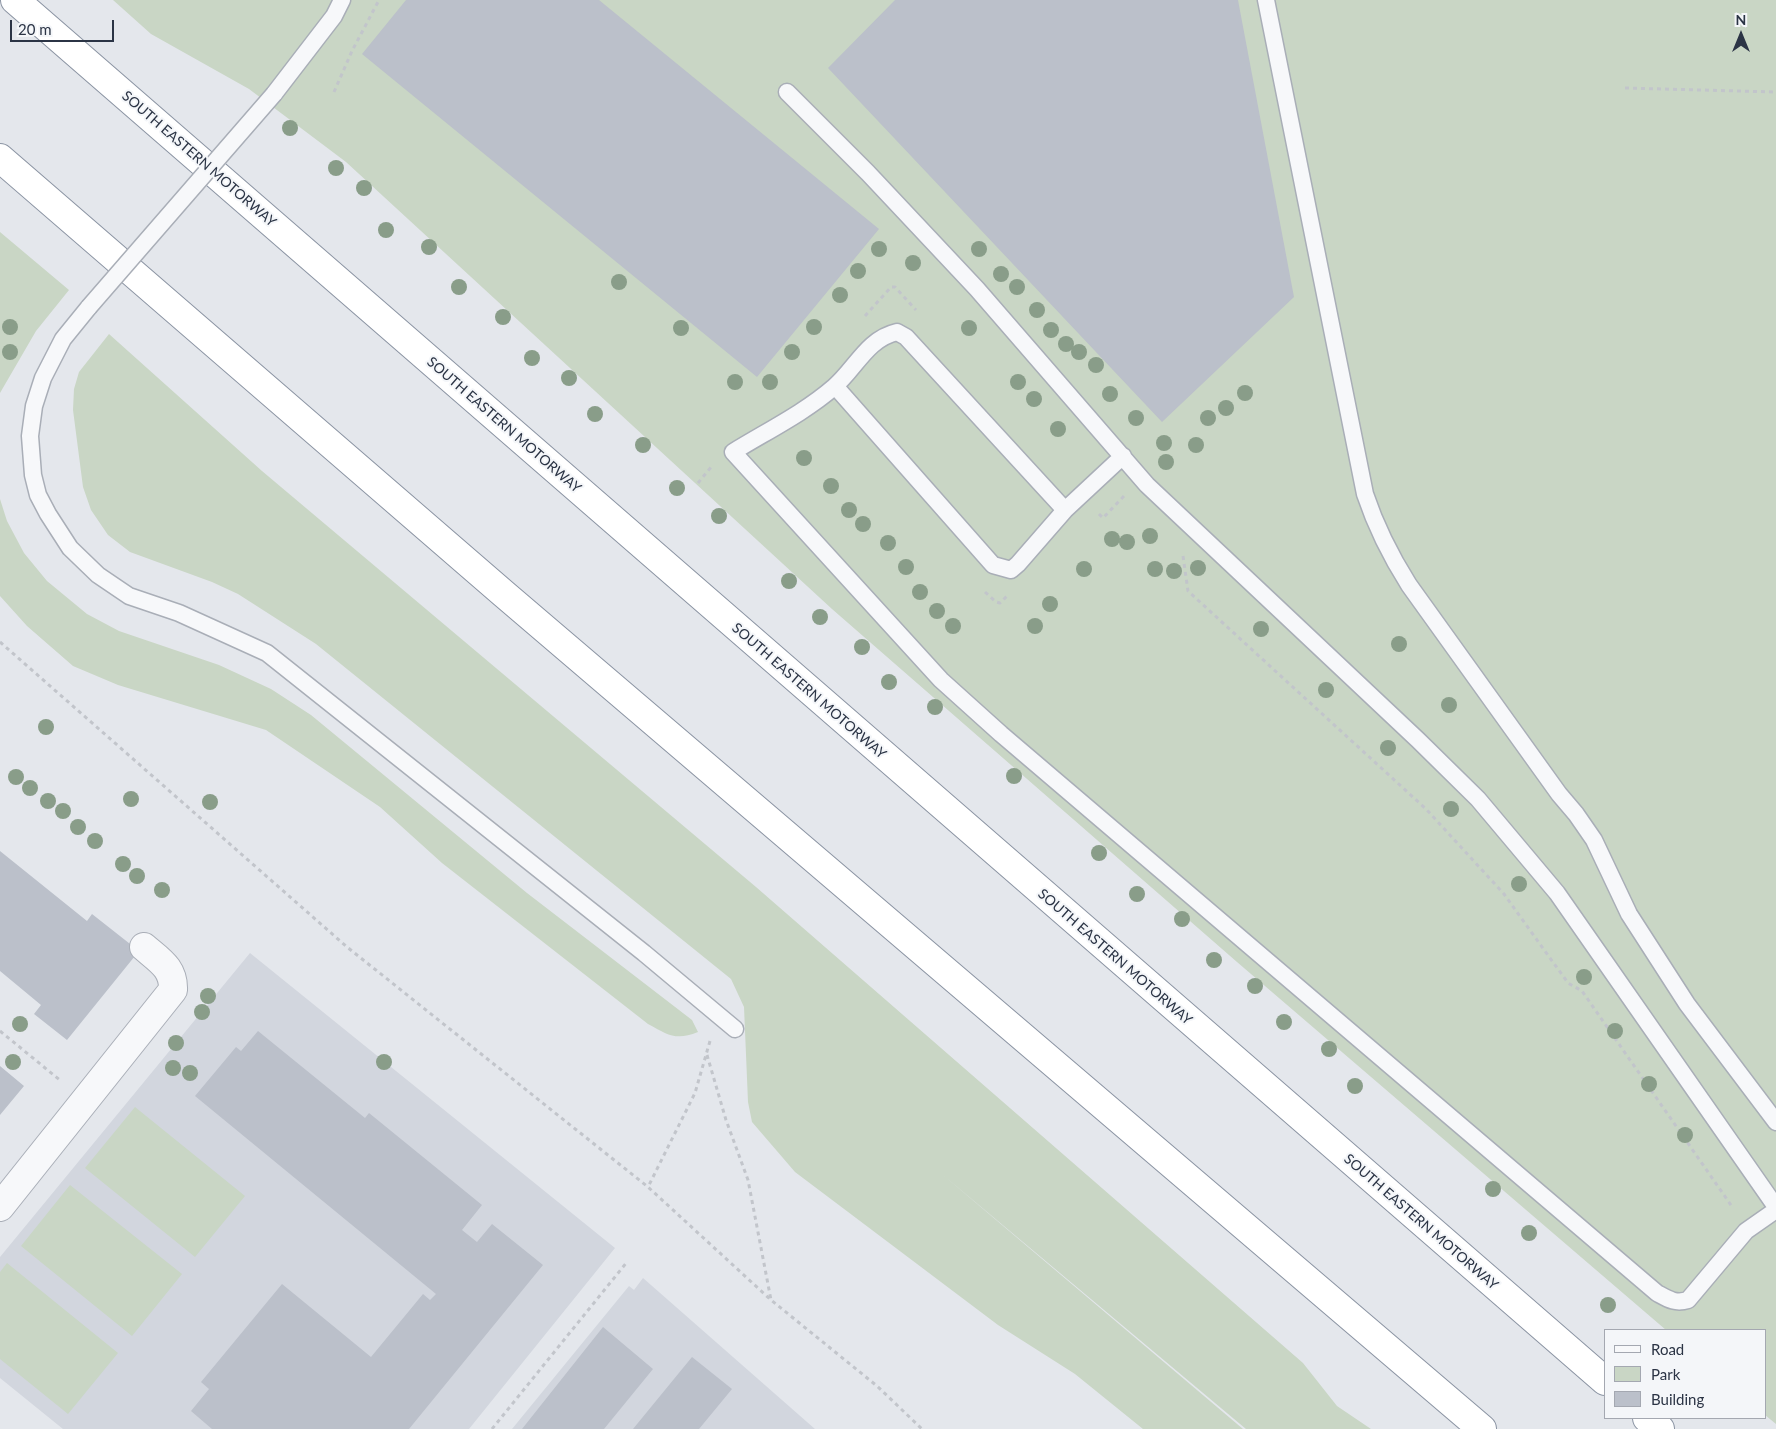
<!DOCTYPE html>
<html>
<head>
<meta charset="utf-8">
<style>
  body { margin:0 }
  #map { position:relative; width:1776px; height:1429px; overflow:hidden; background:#e4e7ec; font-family:Lato,sans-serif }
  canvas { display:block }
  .legend { position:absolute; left:1604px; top:1329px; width:162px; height:90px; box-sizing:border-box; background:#f4f6f9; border:1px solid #a4a8b1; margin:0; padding:6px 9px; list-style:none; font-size:15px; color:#2b3445 }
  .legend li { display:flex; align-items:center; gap:10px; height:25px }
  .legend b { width:25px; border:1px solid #a4a8b1 }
  .north { position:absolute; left:1716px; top:10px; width:50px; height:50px; -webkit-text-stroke:4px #f4f6f9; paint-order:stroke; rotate:0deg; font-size:14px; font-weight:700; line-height:20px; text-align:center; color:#2b3445 }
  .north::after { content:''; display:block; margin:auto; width:18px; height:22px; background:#2b3445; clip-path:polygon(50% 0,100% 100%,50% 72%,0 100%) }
  .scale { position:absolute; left:10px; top:20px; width:104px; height:22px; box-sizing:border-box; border:2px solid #2b3445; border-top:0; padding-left:6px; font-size:15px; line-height:18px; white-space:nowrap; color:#2b3445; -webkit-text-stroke:4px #f4f6f9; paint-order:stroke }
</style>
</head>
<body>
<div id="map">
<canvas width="1776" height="1429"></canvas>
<ul class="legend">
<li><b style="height:6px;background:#f7f8fa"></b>Road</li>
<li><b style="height:14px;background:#c9d6c5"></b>Park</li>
<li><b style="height:14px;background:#bbc0ca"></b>Building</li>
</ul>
<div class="north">N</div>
<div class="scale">20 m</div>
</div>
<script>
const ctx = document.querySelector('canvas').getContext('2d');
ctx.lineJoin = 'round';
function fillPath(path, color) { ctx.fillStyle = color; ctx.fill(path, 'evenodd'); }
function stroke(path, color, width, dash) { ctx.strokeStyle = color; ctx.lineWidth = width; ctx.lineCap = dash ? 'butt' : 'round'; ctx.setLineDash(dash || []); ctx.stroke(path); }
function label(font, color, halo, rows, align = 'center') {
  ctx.font = font + ' Lato,sans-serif'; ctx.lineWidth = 4; ctx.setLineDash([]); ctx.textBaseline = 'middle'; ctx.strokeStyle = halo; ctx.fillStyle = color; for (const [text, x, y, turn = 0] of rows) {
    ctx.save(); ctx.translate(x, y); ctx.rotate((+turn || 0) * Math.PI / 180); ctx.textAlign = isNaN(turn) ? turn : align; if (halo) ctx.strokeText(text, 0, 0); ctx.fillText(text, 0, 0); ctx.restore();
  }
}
fillPath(new Path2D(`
  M250 953 615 1248 469 1429H63L0 1378V1257Z
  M643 1278 815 1429H512L629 1286 634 1290Z`), '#d2d6de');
fillPath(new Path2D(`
  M113 0H1776V1424L1765 1415V1330H1666L1237 962 832 609 346 162 249 89 151 34Z
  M0 232 69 290 36 331 0 393Z
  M109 334 262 471 756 887 1303 1363 1337 1406 1371 1429H1246L943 1175 1243 1429H1143L1075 1374 998 1325 795 1172 752 1122 748 1102 744 1007 731 979 316 644 238 594 212 582 130 552 108 535 91 510 83 487 73 410 74 389 79 372Z
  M0 499 7 521 24 553 47 581 87 614 119 631 219 665 271 689 311 715 527 893 692 1020 698 1032C676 1041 668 1035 648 1024L442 863 380 807 266 730 118 685 73 666 27 626 0 596Z
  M135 1107 245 1196 195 1257 85 1168Z
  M70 1185 182 1274 132 1336 21 1246Z
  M7 1263 118 1353 68 1414 0 1359V1272Z`), '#c9d6c5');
fillPath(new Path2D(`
  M406 0H599L879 229 757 377 362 54Z
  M895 0H1238L1294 297 1162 422 828 68Z
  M0 851 87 921 92 914 139 951 67 1040 34 1014 41 1005 0 971Z
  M258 1031 365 1118 369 1113 482 1205 462 1230 477 1242 492 1224 543 1265 409 1429H212L191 1411 209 1389 201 1382 282 1284 371 1357 423 1294 430 1300 436 1294 195 1096 236 1047 241 1051Z
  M0 1066 24 1086 0 1115Z
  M603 1327 653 1369 604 1429H522Z
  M692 1357 732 1389 699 1429H633Z`), '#bbc0ca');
const service = new Path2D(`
  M1266 0 1365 494C1376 527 1390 555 1409 585L1559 794 1576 814 1594 840 1629 914 1687 1004 1776 1122
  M787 92 868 173 977 289 1147 485 1418 740 1478 799 1557 893 1776 1207
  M274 94 334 16 342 0
  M89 307 63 339 43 378 34 406 30 436 33 475 38 495 48 514 70 548 98 575 129 596 179 613 267 653 644 953 735 1029
  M835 386 993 565 1011 570 1018 564 1065 510 906 337 897 332C867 339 856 368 834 387 804 413 767 431 733 452L941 680 1001 734 1657 1293C1668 1299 1675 1304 1688 1300L1746 1231 1776 1210
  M1065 510 1123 456`);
const minor = new Path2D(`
  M0 1207 173 990C174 968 159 960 144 947`);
const motorway = new Path2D(`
  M15 0 1605 1381
  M0 158 504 594 1482 1429
  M1647 1418 1660 1429`);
stroke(service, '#a9aeb7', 19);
stroke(minor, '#a9aeb7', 30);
stroke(motorway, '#8b94a3', 30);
stroke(new Path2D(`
  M1625 88 1776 92
  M334 92 352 51 379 0
  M865 316 891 287H895L916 310
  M698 483 712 466
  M1099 514 1103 518 1124 496
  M1183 556 1188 591 1426 809 1504 894 1568 983 1582 991 1733 1208
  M985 592 996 602 1000 603 1007 596
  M0 642 347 947 648 1187
  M0 1031 61 1081
  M710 1041 695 1093 648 1187 771 1300 877 1386 922 1429
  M707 1055 726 1120 748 1180 771 1300
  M492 1429 627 1262`), '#c2c5cb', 3, [4, 4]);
stroke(service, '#f7f8fa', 16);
stroke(minor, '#f7f8fa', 28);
stroke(motorway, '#fff', 28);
const serviceBridge = new Path2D(`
  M89 307 274 94`);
stroke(serviceBridge, '#a9aeb7', 19, []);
stroke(serviceBridge, '#f7f8fa', 16);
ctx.fillStyle = '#899d89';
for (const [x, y] of [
  [290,128],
  [336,168],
  [364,188],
  [386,230],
  [429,247],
  [879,249],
  [979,249],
  [913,263],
  [858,271],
  [1001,274],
  [619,282],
  [459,287],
  [1017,287],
  [840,295],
  [1037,310],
  [503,317],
  [10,327],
  [814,327],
  [681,328],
  [969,328],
  [1051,330],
  [1066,344],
  [10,352],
  [792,352],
  [1079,352],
  [532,358],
  [1096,365],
  [569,378],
  [735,382],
  [770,382],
  [1018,382],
  [1245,393],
  [1110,394],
  [1034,399],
  [1226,408],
  [595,414],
  [1136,418],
  [1208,418],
  [1058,429],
  [1164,443],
  [643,445],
  [1196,445],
  [804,458],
  [1166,462],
  [831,486],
  [677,488],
  [849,510],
  [719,516],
  [863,524],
  [1150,536],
  [1112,539],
  [1127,542],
  [888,543],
  [906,567],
  [1198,568],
  [1084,569],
  [1155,569],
  [1174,571],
  [789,581],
  [920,592],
  [1050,604],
  [937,611],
  [820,617],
  [953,626],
  [1035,626],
  [1261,629],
  [1399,644],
  [862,647],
  [889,682],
  [1326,690],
  [1449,705],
  [935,707],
  [46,727],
  [1388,748],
  [1014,776],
  [16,777],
  [30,788],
  [131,799],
  [48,801],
  [210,802],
  [1451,809],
  [63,811],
  [78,827],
  [95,841],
  [1099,853],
  [123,864],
  [137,876],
  [1519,884],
  [162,890],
  [1137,894],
  [1182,919],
  [1214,960],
  [1584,977],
  [1255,986],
  [208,996],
  [202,1012],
  [1284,1022],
  [20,1024],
  [1615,1031],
  [176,1043],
  [1329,1049],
  [13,1062],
  [384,1062],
  [173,1068],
  [190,1073],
  [1649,1084],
  [1355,1086],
  [1685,1135],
  [1493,1189],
  [1529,1233],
  [1608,1305]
]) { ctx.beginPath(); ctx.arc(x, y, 8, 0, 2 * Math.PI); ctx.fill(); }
label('14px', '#2b3445', '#f4f6f9', [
  ["SOUTH EASTERN MOTORWAY",199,159,41],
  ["SOUTH EASTERN MOTORWAY",504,425,41],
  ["SOUTH EASTERN MOTORWAY",809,691,41],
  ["SOUTH EASTERN MOTORWAY",1115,957,41],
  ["SOUTH EASTERN MOTORWAY",1421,1222,41]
]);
</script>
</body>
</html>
